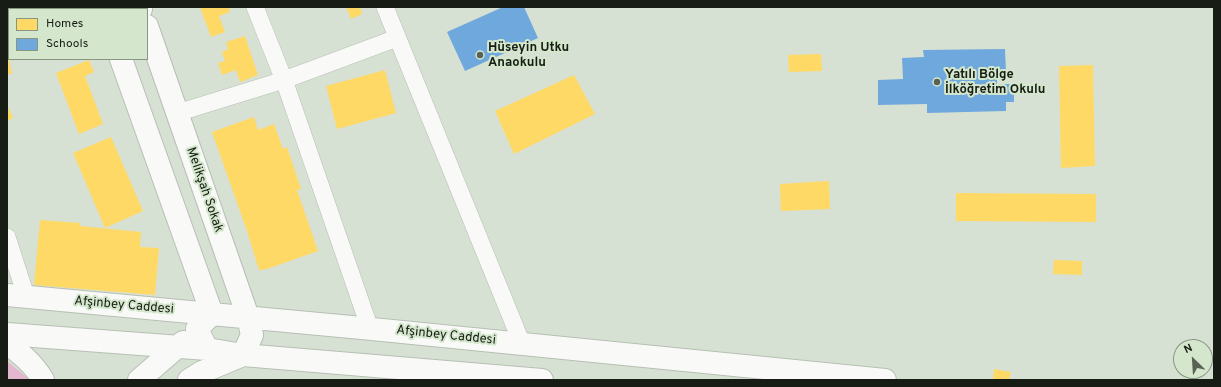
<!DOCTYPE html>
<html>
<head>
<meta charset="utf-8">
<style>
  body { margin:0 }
  #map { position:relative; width:1221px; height:387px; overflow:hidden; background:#d7e1d3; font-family:Overpass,sans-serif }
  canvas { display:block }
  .frame { position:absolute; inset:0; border:8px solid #171d14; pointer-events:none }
  .legend { position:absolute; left:8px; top:8px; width:140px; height:52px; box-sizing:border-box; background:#d4e7cd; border:1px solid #889683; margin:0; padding:5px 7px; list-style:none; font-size:12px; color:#171d14 }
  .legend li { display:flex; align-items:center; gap:8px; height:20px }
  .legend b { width:20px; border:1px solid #889683 }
  .north { position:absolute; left:1173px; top:339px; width:40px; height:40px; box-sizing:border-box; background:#d4e7cd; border:1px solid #889683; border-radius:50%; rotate:335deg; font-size:11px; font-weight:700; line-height:16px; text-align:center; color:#171d14 }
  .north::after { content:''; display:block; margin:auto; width:14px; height:18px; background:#5a6257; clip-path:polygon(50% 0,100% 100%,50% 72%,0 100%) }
</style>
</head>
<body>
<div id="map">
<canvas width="1221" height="387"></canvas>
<div class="frame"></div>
<ul class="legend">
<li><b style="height:11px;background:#ffd966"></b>Homes</li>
<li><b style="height:11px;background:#6fa8dc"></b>Schools</li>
</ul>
<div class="north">N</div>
</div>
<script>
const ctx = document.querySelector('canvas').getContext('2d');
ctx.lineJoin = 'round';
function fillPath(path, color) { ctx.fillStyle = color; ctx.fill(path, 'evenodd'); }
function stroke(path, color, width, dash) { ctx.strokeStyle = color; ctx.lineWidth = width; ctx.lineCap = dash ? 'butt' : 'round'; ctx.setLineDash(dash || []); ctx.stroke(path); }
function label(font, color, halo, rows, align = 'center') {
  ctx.font = font + ' Overpass,sans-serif'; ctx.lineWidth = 4; ctx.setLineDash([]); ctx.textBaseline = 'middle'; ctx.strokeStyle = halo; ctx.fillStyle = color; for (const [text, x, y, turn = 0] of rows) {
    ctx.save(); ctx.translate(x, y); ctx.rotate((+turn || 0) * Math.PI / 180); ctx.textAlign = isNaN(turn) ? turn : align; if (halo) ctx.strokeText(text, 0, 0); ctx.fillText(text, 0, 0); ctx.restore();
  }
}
fillPath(new Path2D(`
  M7 361 30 380H7Z`), '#e3b8ce');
fillPath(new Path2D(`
  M200 7H229L230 12 219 16 225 32 211 37Z
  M346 7H360L362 14 351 19Z
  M7 30 9 36V59H16L9 61 12 73 7 75Z
  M245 36 258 75 240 82 236 70 222 75 218 63 225 61 222 52 228 49 226 42Z
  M821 54 822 71 789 72 788 55Z
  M89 60 94 72 85 76 103 124 79 134 56 73Z
  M1093 65 1095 166 1061 168 1059 66Z
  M385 70 396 113 337 129 326 86Z
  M574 75 595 114 514 154 495 111Z
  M7 105 13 118 7 121Z
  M254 117 258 130 274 124 283 149 287 147 301 189 297 190 318 251 267 269 259 270 247 231 212 132Z
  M111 137 143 211 105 228 73 153Z
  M829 181 830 209 781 211 780 184Z
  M956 193 1096 194V222L956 221Z
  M40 220 80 223V226L141 232 140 247 159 248 155 295 34 285Z
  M1054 260 1082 261V275L1053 274Z
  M994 369 1011 372 1009 380 993 379Z`), '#ffd966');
fillPath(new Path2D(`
  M503 7H524L538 38 465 71 447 32Z
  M1005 49 1006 72H997V84H1014V102H1006V111L927 113V104L878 105V80L903 79 902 58 924 57 923 50Z`), '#6fa8dc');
const street = new Path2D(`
  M255 7 284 80 370 329
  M385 7 522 344
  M42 9 49 7
  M7 20 9 19
  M177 113 284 80 397 38
  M7 237 26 296`);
const secondary = new Path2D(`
  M102 7 103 9
  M141 7V9
  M147 26 248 317 252 335 243 355 200 373 189 380
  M121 59 212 314 197 329 207 349
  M7 295 362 328 885 380
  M7 334 207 349 243 355 542 380
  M7 343C21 354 34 364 43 380
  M139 380 183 342`);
stroke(street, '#b7bfb4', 18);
stroke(secondary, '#b7bfb4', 24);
stroke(street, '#f9faf8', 17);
stroke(secondary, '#f9faf8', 22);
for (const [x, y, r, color] of [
  [480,55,4,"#5a6257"],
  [937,82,4,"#5a6257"]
]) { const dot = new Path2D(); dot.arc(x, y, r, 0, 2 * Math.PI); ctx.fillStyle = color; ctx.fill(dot); stroke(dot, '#d4e7cd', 1.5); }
label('bold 13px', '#171d14', '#d4e7cd', [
  ["Hüseyin Utku",488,48],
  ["Anaokulu",488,63],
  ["Yatılı Bölge",945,75],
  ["İlköğretim Okulu",945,90]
], 'left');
label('13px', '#171d14', '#d4e7cd', [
  ["Melikşah Sokak",204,190,71],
  ["Afşinbey Caddesi",124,306,5],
  ["Afşinbey Caddesi",446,336,6]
]);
</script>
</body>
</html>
